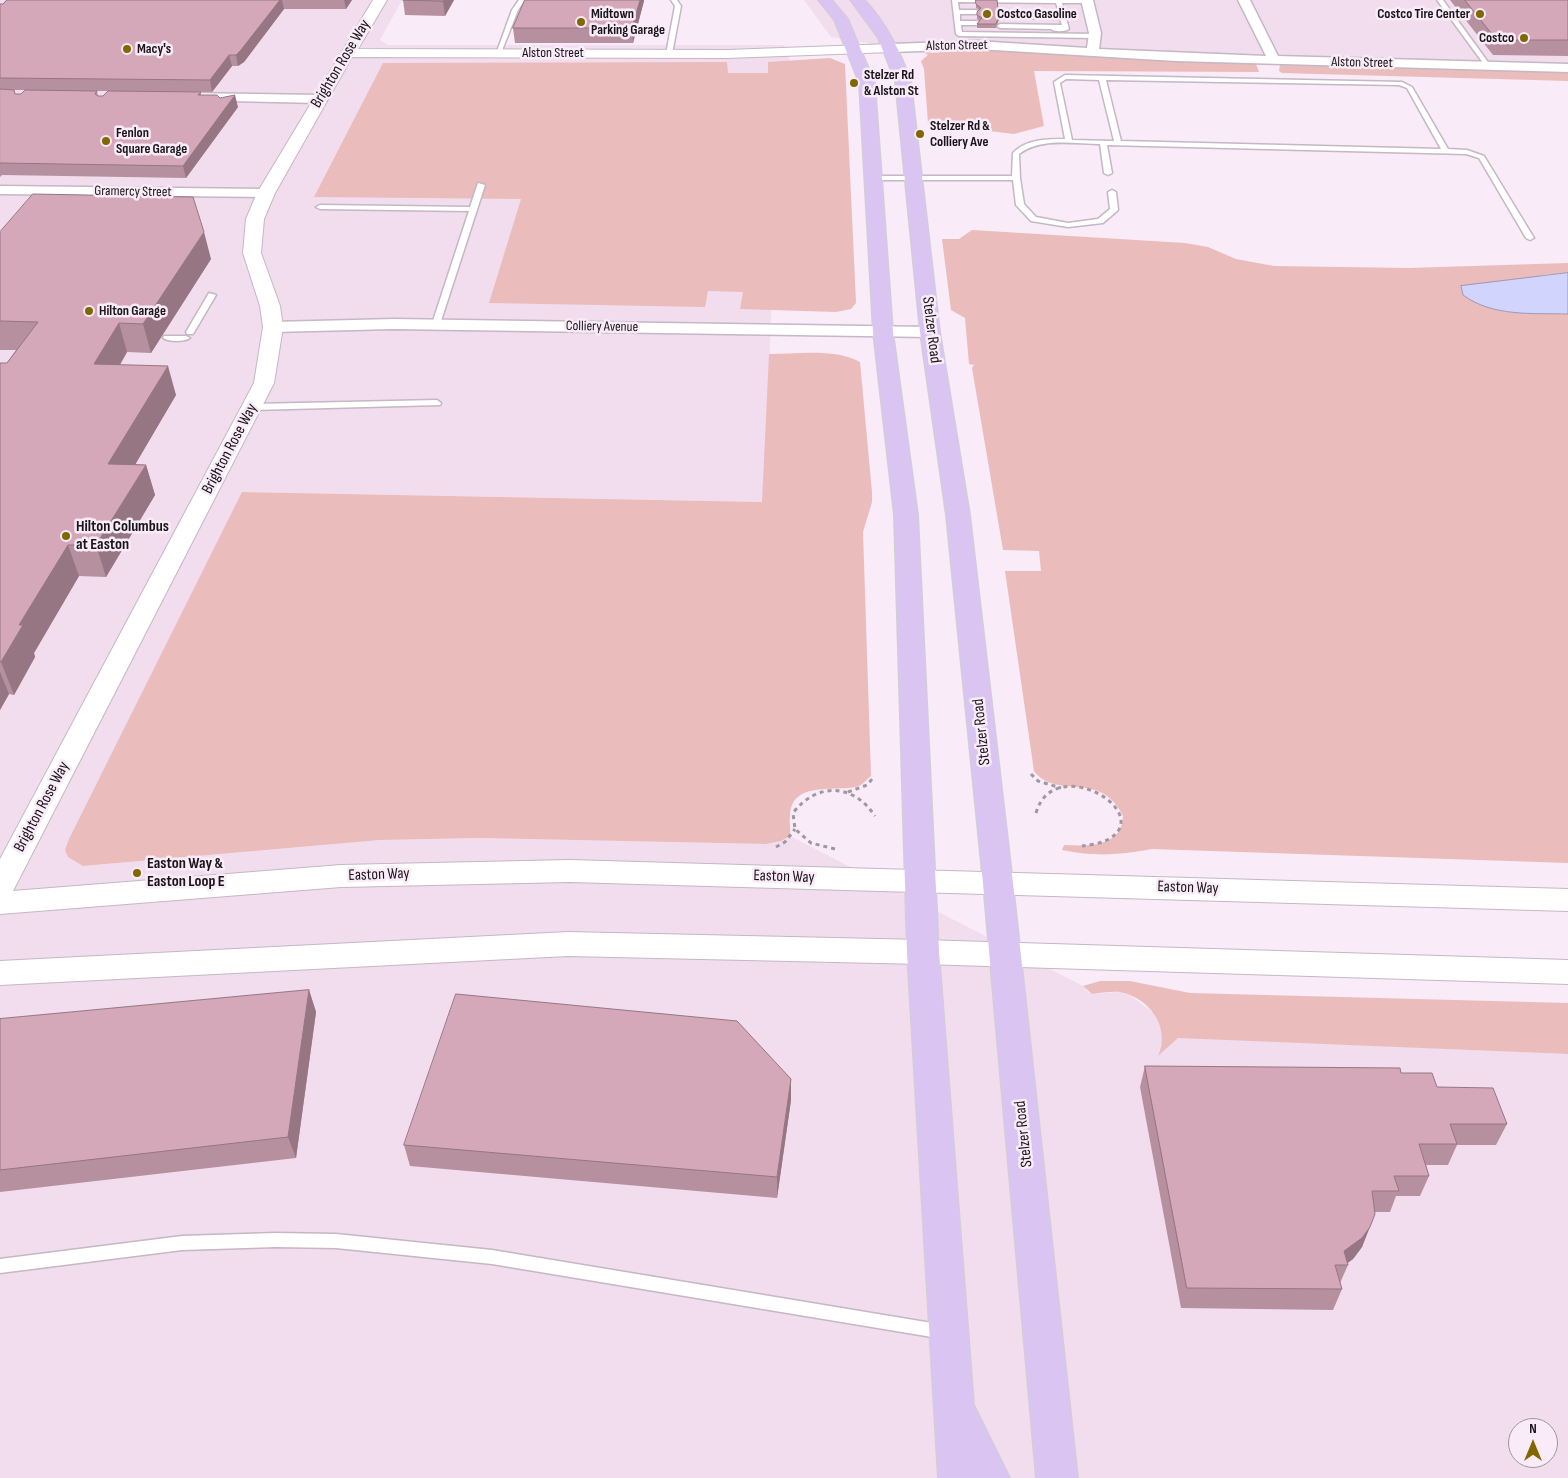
<!DOCTYPE html>
<html>
<head>
<meta charset="utf-8">
<style>
  body { margin:0 }
  #map { position:relative; width:1568px; height:1478px; overflow:hidden; background:#f9ebf7; font-family:"Sofia Sans Condensed",sans-serif }
  canvas { display:block }
  .north { position:absolute; left:1508px; top:1418px; width:50px; height:50px; box-sizing:border-box; background:#f9ebf7; border:1px solid #9f959e; border-radius:50%; rotate:0deg; font-size:14px; font-weight:700; line-height:20px; text-align:center; color:#191519 }
  .north::after { content:''; display:block; margin:auto; width:18px; height:22px; background:#826600; clip-path:polygon(50% 0,100% 100%,50% 72%,0 100%) }
</style>
</head>
<body>
<div id="map">
<canvas width="1568" height="1478"></canvas>
<div class="north">N</div>
</div>
<script>
const ctx = document.querySelector('canvas').getContext('2d');
ctx.lineJoin = 'round';
function fillPath(path, color) { ctx.fillStyle = color; ctx.fill(path, 'evenodd'); }
function stroke(path, color, width, dash) { ctx.strokeStyle = color; ctx.lineWidth = width; ctx.lineCap = dash ? 'butt' : 'round'; ctx.setLineDash(dash || []); ctx.stroke(path); }
function label(font, color, halo, rows, align = 'center') {
  ctx.font = font + ' "Sofia Sans Condensed",sans-serif'; ctx.lineWidth = 5; ctx.setLineDash([]); ctx.textBaseline = 'middle'; ctx.strokeStyle = halo; ctx.fillStyle = color; for (const [text, x, y, turn = 0] of rows) {
    ctx.save(); ctx.translate(x, y); ctx.rotate((+turn || 0) * Math.PI / 180); ctx.textAlign = isNaN(turn) ? turn : align; if (halo) ctx.strokeText(text, 0, 0); ctx.fillText(text, 0, 0); ctx.restore();
  }
}
fillPath(new Path2D(`
  M0 0H402L380 40 388 45H784L790 61 782 69 763 502 243 492 65 850 83 866 380 840 479 838 766 844 781 841 790 836 1083 986 1088 992 1092 994 1120 992 1131 996 1155 1014 1161 1026 1163 1036 1159 1055 1178 1037 1568 1054V1478H0ZM1518 1428H1548V1458H1518Z
  M804 0H1568V72L1256 64 965 50 925 53 831 37Z`), '#f1ddee');
fillPath(new Path2D(`
  M995 49 1132 59 1256 64 1259 72 1034 71 1044 126 1014 134 989 131 969 123H928L924 69 921 61 928 55 925 53Z
  M830 58 845 64 856 303 851 309 836 312 740 309 743 292 708 291 705 307 489 303 521 199 314 197 383 63 727 62 728 73H768V62Z
  M1280 65 1568 72V81L1282 73 1279 71Z
  M972 230 1185 243 1208 247 1236 259 1274 266 1408 268 1568 263V273L1543 275 1502 311 1568 314V863L1152 849C1118 855 1097 857 1062 850L1064 845C1087 846 1122 848 1123 816 1101 769 1057 801 1034 771L1005 571H1041L1039 551 1003 550 972 368 974 365 969 364 965 318 951 310 942 239H959Z
  M769 354C797 354 835 348 860 362L872 492V502L863 532 871 776C867 779 863 784 859 786 838 793 791 779 790 816 789 823 791 828 790 836L781 841 766 844 479 838 380 840 83 866 68 857 65 850 69 839 242 492 762 502Z
  M1100 981H1130L1190 993 1568 1003V1054L1178 1038 1158 1056C1171 1028 1150 998 1120 992 1111 991 1101 993 1092 994L1083 986Z`), '#ebbcbc');
const water = new Path2D(`
  M1568 273V314C1532 313 1493 317 1463 295L1461 286Z`);
fillPath(water, '#d1d4fd');
stroke(water, '#9a9bb9', 1);
const service = new Path2D(`
  M519 0H525L518 10 501 53 496 54 512 10Z
  M671 0H677L681 6 672 54 669 56 666 54 675 6Z
  M952 0H1087L1089 3H1062L1069 29C1065 32 1054 32 1051 29L1000 28 997 26 1000 24 1062 25 1060 19 999 18 996 16 999 14 1060 15 1056 3 958 2 959 10H976L979 12 976 14H960V21H977L980 23 977 25H961L962 32 1095 34 1098 36 1095 38 959 36 956 34Z
  M1437 0H1443L1490 65V67H1486Z
  M1065 75 1402 82 1412 87 1448 149 1467 150 1484 156 1534 238 1530 240 1526 238 1479 158 1466 154 1107 145 1112 173 1108 175 1104 173 1100 144C1074 144 1041 137 1019 154L1020 178 1024 204 1036 217 1068 223 1098 219 1110 209 1108 192 1112 190 1116 192 1118 210 1103 223 1068 227 1031 221 1016 205 1013 180H874L870 178 874 176H1012L1013 153C1026 139 1047 139 1065 139L1054 82ZM1066 79 1099 80 1114 141 1072 140 1060 83ZM1106 80 1399 85 1407 88 1441 149 1121 141Z
  M478 183 485 185 440 324 436 326 432 324 469 211 320 209 316 207 320 205 470 207Z
  M209 293 216 295 193 334H187L186 332Z
  M164 336H186L190 338C184 342 169 342 163 338Z
  M437 400 441 403 440 405 253 410 249 407 253 404Z
  M276 1233 336 1234 492 1250 944 1325 950 1327 952 1332 950 1337 944 1339 492 1264 336 1248 276 1247 182 1250 0 1273V1259L182 1236Z`);
const minor = new Path2D(`
  M1081 0H1093L1101 33 1099 49 1266 56 1238 0H1250L1278 56 1568 64V72L1176 61 977 49 892 52 886 48 892 44 977 41 1087 48 1089 33Z
  M188 93 320 95 326 99 320 103 183 100 182 97Z
  M0 186 266 189 273 193 266 197 0 194Z
  M394 319 930 327 938 332 930 337 394 329 273 332 265 327 273 322Z`);
const tertiary = new Path2D(`
  M373 0H387L358 49 727 50 892 44 899 48 892 52 727 58 352 57 275 193 264 219 261 253 280 306 283 327 274 383 15 887 11 895 0 898V859L254 383 263 327 260 306 243 253 246 219 257 193Z`);
const secondary = new Path2D(`
  M570 860 1568 889V911L570 882 341 887 0 914V892L341 865Z
  M568 932 923 940 1568 960V984L923 964 568 956 0 985V961Z`);
const primary = new Path2D(`
  M818 0H832L848 19 875 83 893 332 918 515 939 952 974 1405 1010 1478H938L907 952 894 515 873 332 859 83 834 20Z
  M850 0H865C887 24 900 51 911 81L940 332 970 515 1013 883 1078 1478H1036L983 883 946 515 920 332 895 81 878 38Z`);
stroke(service, '#c5b7c3', 3);
stroke(minor, '#c5b7c3', 3);
stroke(tertiary, '#c5b7c3', 2);
stroke(secondary, '#c5b7c3', 2);
stroke(primary, '#d1d0d1', 2);
stroke(new Path2D(`
  M1031 774 1038 781 1061 788
  M848 792 867 785 873 778
  M1036 813C1054 750 1161 815 1105 841 1098 844 1089 845 1082 846
  M776 847 785 842 795 829
  M835 849 811 843 795 829 793 813C817 782 853 783 875 816`), '#a197a0', 3, [4, 4]);
fillPath(service, '#fff');
fillPath(minor, '#fff');
fillPath(tertiary, '#fff');
fillPath(secondary, '#fff');
fillPath(primary, '#dac4f2');
fillPath(new Path2D(`
  M7 0H352L346 9H284L244 62 238 66H232L212 92 108 91 201 92V95L220 98 238 107 186 178 2 175 0 177V4H3ZM14 90H25L21 94H15ZM97 91H108L103 96H98Z
  M403 0H454L445 16 405 15Z
  M525 0H644L633 43H515L513 28Z
  M976 0 998 8V12L997 14 999 16V20L996 28H977V24L980 21 977 19V12L979 10 976 8Z
  M1450 0H1568V56L1493 55Z
  M0 232 211 259 151 353 127 352 120 365 176 395 135 464 146 465 155 495 106 577 79 576 34 653 35 657 14 695 9 694 0 710V363H7L16 350H0Z
  M309 990 316 1012 296 1158 0 1192V1019Z
  M1145 1066 1401 1073 1437 1087 1507 1124 1496 1145H1457L1448 1165H1426L1429 1176 1420 1196H1396L1390 1212H1374L1362 1247 1353 1259 1347 1263 1348 1265 1340 1283 1342 1289 1333 1310 1181 1308 1140 1087Z
  M791 1079V1100L777 1198 410 1166 404 1145Z`), '#b7909f');
fillPath(new Path2D(`
  M280 0H282L284 9 244 62 238 66 236 55Z
  M344 0H352L346 9Z
  M444 0H454L445 16 443 1Z
  M640 0H644V1L633 43 632 28Z
  M229 55 232 66 212 92 210 80Z
  M235 95 238 107 186 178 183 166Z
  M204 232 211 259 151 353 143 324Z
  M119 323 127 352 103 394 94 364Z
  M168 366 176 395 118 494 108 464Z
  M146 465 155 495 106 577 96 545Z
  M68 545 79 576 34 653 35 657 14 695 1 662 19 625Z
  M0 672 9 694 0 710Z
  M309 990 316 1012 296 1158 288 1137Z
  M791 1079V1100L777 1198V1177Z
  M1370 1227 1362 1247 1353 1259 1345 1265 1344 1251Z`), '#957682');
const building = new Path2D(`
  M7 0H280L241 50 236 55H229L210 80 0 78V4H3Z
  M403 0H444L443 1Z
  M525 0H640L632 28H513Z
  M976 0H997L998 8 995 13 999 16 996 24H977L982 18 977 15V12L981 8 976 4Z
  M1465 0H1568V40H1497Z
  M0 89 14 90 15 94H21L25 90 97 91 95 94 98 96H103L108 91 201 92 198 95H217L220 98 235 95 183 166 0 163Z
  M33 194 193 197 204 232 143 324 119 323 94 364 168 366 108 464 146 465 96 545H68L19 625H23L1 662H0V363H7L38 322 0 321V232Z
  M309 990 288 1137 0 1170V1019Z
  M456 994 737 1021 791 1079 777 1177 404 1145Z
  M1145 1066 1400 1068 1401 1073H1432L1437 1087 1493 1088 1507 1124H1450L1457 1144H1419L1429 1176H1394L1399 1191H1372L1375 1214 1370 1227 1362 1238 1344 1251 1348 1265H1335L1342 1289 1187 1288Z`);
fillPath(building, '#d5a8b9');
stroke(building, '#957682', 1);
for (const [x, y, r, color] of [
  [987,14,5,"#826600"],
  [1480,14,5,"#826600"],
  [581,22,5,"#826600"],
  [1524,38,5,"#826600"],
  [127,49,5,"#826600"],
  [854,83,5,"#826600"],
  [920,134,5,"#826600"],
  [106,141,5,"#826600"],
  [89,311,5,"#826600"],
  [66,536,5,"#826600"],
  [137,873,5,"#826600"]
]) { const dot = new Path2D(); dot.arc(x, y, r, 0, 2 * Math.PI); ctx.fillStyle = color; ctx.fill(dot); stroke(dot, '#f9ebf7', 2); }
label('bold 14px', '#191519', '#f9ebf7', [
  ["Midtown",591,14],
  ["Parking Garage",591,30],
  ["Costco Gasoline",997,14],
  ["Costco Tire Center",1470,14,"right"],
  ["Costco",1514,38,"right"],
  ["Macy's",137,49],
  ["Stelzer Rd",864,75],
  ["& Alston St",864,91],
  ["Stelzer Rd &",930,126],
  ["Colliery Ave",930,142],
  ["Fenlon",116,133],
  ["Square Garage",116,149],
  ["Hilton Garage",99,311]
], 'left');
label('14px', '#191519', '#f9ebf7', [
  ["Alston Street",957,46,-1],
  ["Alston Street",553,53],
  ["Alston Street",1362,63,1],
  ["Gramercy Street",133,192,1],
  ["Colliery Avenue",602,327,1]
]);
label('16px', '#191519', '#f9ebf7', [
  ["Brighton Rose Way",341,64,-59],
  ["Stelzer Road",931,330,83],
  ["Brighton Rose Way",230,449,-62],
  ["Stelzer Road",982,732,-96],
  ["Brighton Rose Way",42,807,-62],
  ["Easton Way",379,875,-2],
  ["Easton Way",784,877,2],
  ["Easton Way",1188,888,2],
  ["Stelzer Road",1024,1134,-96]
]);
label('bold 16px', '#191519', '#f9ebf7', [
  ["Hilton Columbus",76,527],
  ["at Easton",76,545],
  ["Easton Way &",147,864],
  ["Easton Loop E",147,882]
], 'left');
</script>
</body>
</html>
